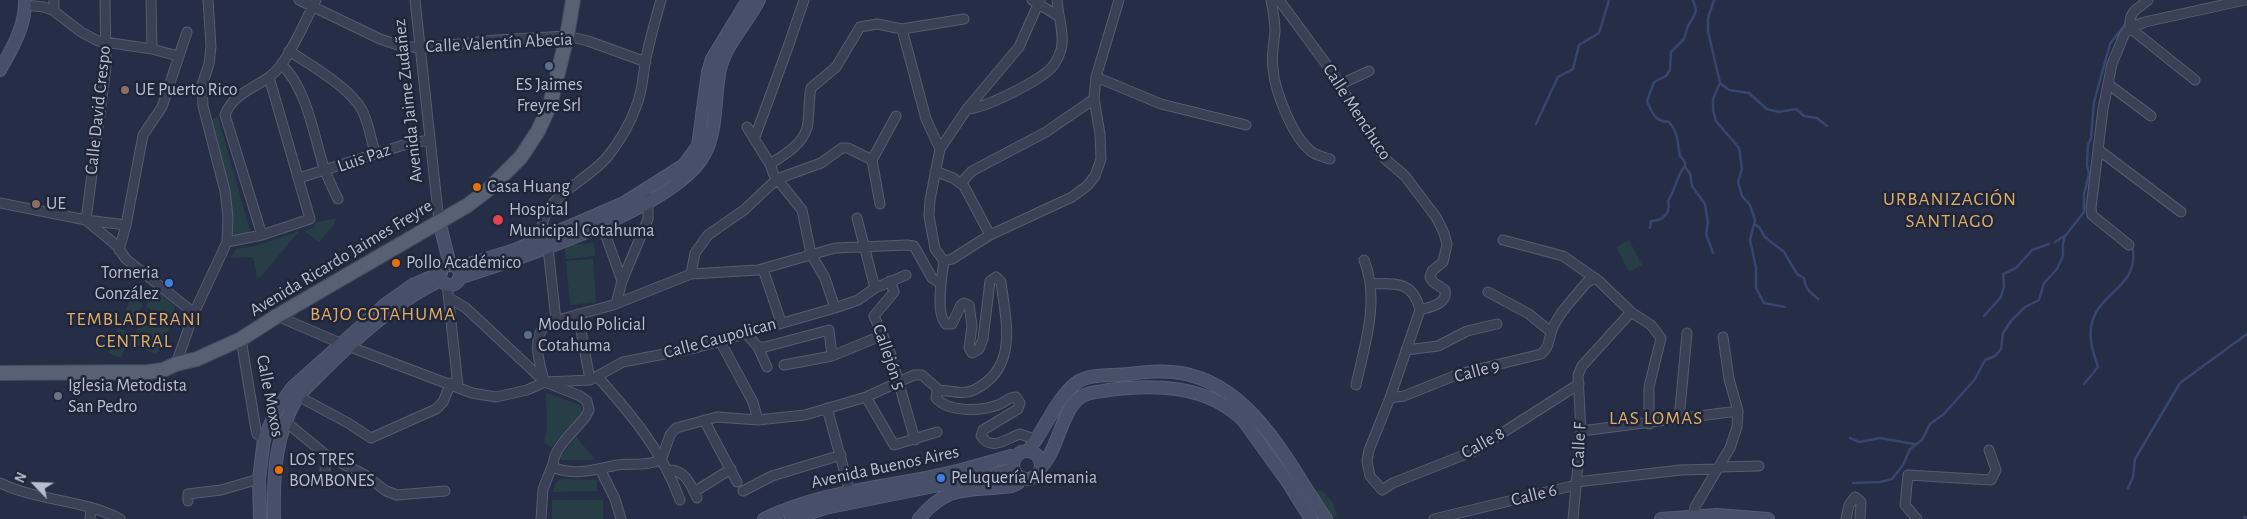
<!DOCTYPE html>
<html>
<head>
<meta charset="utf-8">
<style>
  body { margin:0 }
  #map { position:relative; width:2247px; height:519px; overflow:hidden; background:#252e46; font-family:"Alegreya Sans",sans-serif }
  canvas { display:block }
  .north { position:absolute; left:10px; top:459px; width:50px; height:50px; -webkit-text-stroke:4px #1f263b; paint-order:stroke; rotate:294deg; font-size:14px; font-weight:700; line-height:20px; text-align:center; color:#b8bdcf }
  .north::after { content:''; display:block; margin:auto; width:18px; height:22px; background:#b8bdcf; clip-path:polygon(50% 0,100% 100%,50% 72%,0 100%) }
</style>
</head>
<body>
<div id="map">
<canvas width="2247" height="519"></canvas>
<div class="north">N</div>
</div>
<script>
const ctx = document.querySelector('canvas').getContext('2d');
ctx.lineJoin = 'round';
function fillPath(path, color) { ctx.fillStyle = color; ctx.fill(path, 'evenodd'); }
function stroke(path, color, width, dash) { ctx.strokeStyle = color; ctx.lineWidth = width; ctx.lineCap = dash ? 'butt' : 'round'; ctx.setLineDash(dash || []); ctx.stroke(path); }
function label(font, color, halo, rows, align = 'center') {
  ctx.font = font + ' "Alegreya Sans",sans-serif'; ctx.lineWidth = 5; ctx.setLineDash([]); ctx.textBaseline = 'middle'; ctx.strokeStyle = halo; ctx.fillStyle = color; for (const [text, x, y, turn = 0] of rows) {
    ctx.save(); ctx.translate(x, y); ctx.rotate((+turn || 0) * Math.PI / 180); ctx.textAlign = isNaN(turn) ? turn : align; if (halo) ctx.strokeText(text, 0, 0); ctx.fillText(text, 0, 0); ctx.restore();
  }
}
fillPath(new Path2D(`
  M218 117 251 234 236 236 230 232 208 120Z
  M337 218 333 226 319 242 304 231 313 228 316 222Z
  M299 231 260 278 257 276 253 257 230 258 236 249 258 245Z
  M1629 240 1642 265 1629 272 1616 247Z
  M594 243 595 256 566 259 564 246Z
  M593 259 596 302 570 305 566 261Z
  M154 288 175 306 172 318 146 307Z
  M130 299 143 304 134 326 122 321Z
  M146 311 172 323 157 355 131 343Z
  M118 328 131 333 121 358 108 353Z
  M546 393 580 405 583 412 582 417 551 447 544 443 547 428Z
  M576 437 596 460H562L560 457Z
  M560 479 597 480V491L553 492 555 484Z
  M1322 490 1333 503 1337 516 1331 519 1308 493Z
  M552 500H603V519H552Z`), '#273e47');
stroke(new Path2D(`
  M1693 0 1696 10 1694 16 1688 26 1684 39 1671 52 1670 70 1666 76 1654 82 1647 101C1653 114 1654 121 1669 122 1679 133 1677 143 1680 156L1685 162V167L1690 174 1692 186 1705 204 1708 223 1706 234 1713 253
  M1714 0 1708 18V31L1720 83 1713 99V110L1716 121 1739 148 1742 169 1738 182 1742 196 1750 205 1755 220 1750 240 1756 268V288L1764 303 1785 307
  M2135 20 2190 8
  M1720 83 1729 90 1749 93 1767 109 1779 112 1796 109 1804 116 1817 118 1827 126
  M1536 124 1558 77 1573 69 1579 45 1599 33 1609 0
  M1754 224 1759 227 1765 237 1784 252 1797 274 1804 278C1805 289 1810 292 1818 299
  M1650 228 1651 221C1662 221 1671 214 1668 201 1675 191 1676 178 1684 167
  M2055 242 2066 235 2084 212V194L2089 174 2087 165 2088 145 2091 138 2094 102 2110 44 2126 23
  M1984 316 2001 297 2004 286 2003 274 2016 268 2032 250 2049 244
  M2084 384 2098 367C2094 355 2089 341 2091 328 2095 293 2138 289 2133 250L2129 247
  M1850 438 1859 442 1880 438 1914 444
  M1853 483 1880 482 1892 479 1903 465 1910 449 1922 440 1930 424 1944 414 1975 379 1985 360 1995 356 2001 349 2003 333 2011 321 2025 307 2039 300 2044 283 2057 269 2063 256V244L2065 236
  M2128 488 2133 477 2135 459 2180 383 2247 334
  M2244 517 2247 518`), '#38466e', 2.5);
const street = new Path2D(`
  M54 0V11
  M105 0 106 67 86 220 126 225
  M151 0 152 49
  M299 0 380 39 401 46 421 48 496 40 567 36 588 41 646 62
  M415 0 439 221
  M1032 0 1058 16
  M1040 0 1019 47 967 109 940 149 930 200 929 216 935 249 944 261 952 259 990 235 1072 197 1087 186 1095 176 1101 159 1100 134 1094 99 1096 77 1119 0
  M1271 0C1273 10 1275 20 1275 31 1274 43 1271 57 1273 69 1275 92 1293 138 1312 152 1318 156 1323 157 1330 159
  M1279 0 1332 72 1384 158 1405 176 1436 217 1444 233 1447 244 1443 262 1432 271 1430 277 1433 282 1445 290C1448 304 1430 307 1420 310
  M2148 0C2136 11 2129 10 2130 28L2195 80
  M25 5 44 7 54 11 81 32 98 41 152 49 178 56
  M902 29 926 119 940 149
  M289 51C311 65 352 89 363 112 369 125 371 139 375 153
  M282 65C308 90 314 138 325 171 329 180 333 190 338 199
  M1096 77 1161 104 1246 125
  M2108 84 2151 116
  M1339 85 1369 71
  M967 109C984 109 1041 80 1052 67 1057 62 1059 55 1061 50 1065 34 1058 16 1057 0
  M747 127 770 164 774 175 802 210 811 254 825 278 835 308
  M755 137 788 47 804 0
  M2100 151 2181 212
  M770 164C784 155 802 145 807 128 810 115 808 101 811 88L836 67 860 27 877 24 902 29 964 19
  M935 171 953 178 964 186 990 235
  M299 178 410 143 430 140
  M961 183 972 171 1046 132 1094 99
  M0 203 86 220 116 245 126 259 194 313
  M880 204 872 160 896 116
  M857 218 875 288
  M602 225 622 281
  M262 235 225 115C235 88 266 87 281 65 295 46 305 21 316 0
  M1503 240 1563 256 1599 281 1631 312 1651 325 1661 338 1649 387V424
  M227 242 262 235 310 219 269 77
  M2129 245 2092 215 2091 208 2103 109 2112 64 2124 35 2130 28 2145 22 2245 0
  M119 250 126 225 143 135 162 107 187 32
  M944 261C942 276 935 313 946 324H952L961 305 964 303 969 305 972 326 969 348 972 353 979 349 983 339 990 281 996 277 1001 282C1006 322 1019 368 974 390 960 397 946 387 937 392L936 398C949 413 981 411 998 405 1005 402 1009 397 1016 397L1020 403 1018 409 983 430 981 436C992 452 1007 438 1020 434L1037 440
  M763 269 781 322
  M691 274 695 253 708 235 744 210 777 179 821 163 842 148H848L872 160
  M890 281 894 292 874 316 890 352 915 440
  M447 284 458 386
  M1370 284C1396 283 1413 281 1420 310L1390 398 1369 450 1367 461 1370 476 1382 490 1393 483 1474 451 1579 384
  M1488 292 1529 314 1551 332
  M449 298 466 308 545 382 580 396 587 401 589 410 586 416C577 429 547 453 555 468 576 476 596 469 617 465 630 463 651 467 662 458L670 435 676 428 717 417 758 420 805 415 866 397 914 375H922L939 390
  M616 304 622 281 648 219V198
  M578 314 590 380
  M277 316 340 343 472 393 496 397 527 390 545 382 590 380 623 362 695 348 835 308 858 300 875 288 906 275
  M556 320 548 248C523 204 585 185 608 156 619 142 630 124 636 107 642 93 643 78 645 63 649 42 655 21 661 0
  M746 333 758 347 767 367
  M241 339 256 430 257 434 264 439
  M720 341 753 402 758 420
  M758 347H765L829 330 832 356
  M1406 350 1438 346 1467 331 1497 324
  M176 364 194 313 227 242 228 217 225 191 203 106 202 85 209 64 211 46 208 0
  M784 365 832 356 883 335
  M597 376C631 414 663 452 680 500
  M544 380C539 362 531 338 547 323L613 305 691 274 758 270 835 248 907 245 914 246 932 278 941 284
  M1356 385C1365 344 1380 299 1364 260
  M298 396 348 423 371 438 436 409 443 402 451 383
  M866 397 894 445 937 432
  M1390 398 1404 396 1459 374 1541 354C1550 347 1548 340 1552 330 1558 313 1576 296 1587 282L1594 279
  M827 408 850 492
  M704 420 737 482
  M1679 420 1687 333
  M286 422 326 455 365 475 386 491 397 495 445 491
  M1581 431 1738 411
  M1719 467 1759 466
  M600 469 615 499 621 519
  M668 470C685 469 691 485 697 498
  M325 471 326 455
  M1576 482 1681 470 1717 469
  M0 483C37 501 86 500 120 519
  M743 491 772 476 841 455
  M694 492 731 469
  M188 501V494L221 490 259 479
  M1694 516 1695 507 1730 448 1737 427 1738 411 1729 379 1723 337
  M90 519 91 508
  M541 519 543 489 553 464
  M1434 519 1576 485
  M1573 519 1581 431 1578 375 1582 366 1631 312
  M1846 519 1849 505 1855 497 1861 502 1860 519
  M1917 519 1905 505 1908 475 1991 480 1996 470 1989 450`);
const secondary = new Path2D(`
  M0 70C12 49 26 25 25 0
  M439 221 450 265
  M440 275a10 10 0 1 1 20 0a10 10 0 1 1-20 0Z
  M457 268 515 250 624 203 684 165 698 146 708 72 712 59 748 0
  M459 278C517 259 676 208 704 155 718 130 714 97 720 69 726 44 747 23 759 0
  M1028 451C1045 430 1055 400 1076 383 1090 373 1111 376 1128 374 1145 372 1163 370 1181 373 1254 386 1288 464 1326 519
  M1013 465a14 14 0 1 1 28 0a14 14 0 1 1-28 0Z
  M1041 467C1056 454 1061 415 1077 400 1085 392 1098 392 1109 390 1155 384 1207 385 1243 420L1287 481 1311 519
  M260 519 259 479 264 439 277 409 292 388 386 304 413 285 441 273
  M274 519C273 475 275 434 298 396 337 356 385 308 435 283
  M764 519C821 491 883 488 944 474 967 469 989 462 1011 456L1016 457
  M791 519 825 508 1014 470
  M919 519C949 482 971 492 1012 486L1018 483 1020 477
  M1661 519 1717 515 1768 519`);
const primary = new Path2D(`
  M0 373 148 372 163 370 176 364 197 359 241 339 277 316 468 205 489 189 521 157 538 131 550 105 567 36 573 0`);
stroke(street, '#565c70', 11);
stroke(secondary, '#565c70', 14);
stroke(primary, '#444a5f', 16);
stroke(street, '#3a4156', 9);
stroke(secondary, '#484f69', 12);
stroke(primary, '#586075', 14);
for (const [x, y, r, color] of [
  [549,66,5,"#5c6f8a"],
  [125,90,5,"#8d6e63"],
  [477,187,5,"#e8710a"],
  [36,204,5,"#8d6e63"],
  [498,220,6,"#e0444e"],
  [396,263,5,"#e8710a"],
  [169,283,5,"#3f7fe0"],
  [528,335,5,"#5c6f8a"],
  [58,396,5,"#6b7280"],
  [279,470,5,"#e8710a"],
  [941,478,5,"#3f7fe0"]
]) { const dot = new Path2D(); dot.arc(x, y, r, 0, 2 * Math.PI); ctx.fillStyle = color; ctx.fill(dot); stroke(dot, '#1f263b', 2); }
label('18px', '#b8bdcf', '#1f263b', [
  ["Calle Valentín Abecia",499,43,-3],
  ["Avenida Jaime Zudañez",408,101,-96],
  ["Calle David Crespo",98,110,-84],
  ["Calle Menchuco",1357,112,57],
  ["Luis Paz",364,158,-19],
  ["Avenida Ricardo Jaimes Freyre",341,258,-31],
  ["Calle Caupolican",720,338,-15],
  ["Callejón 5",889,357,71],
  ["Calle 9",1477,371,-15],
  ["Calle Moxos",270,396,79],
  ["Calle 8",1483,443,-29],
  ["Calle F",1579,445,-87],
  ["Avenida Buenos Aires",885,467,-12],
  ["Calle 6",1534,495,-14]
]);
label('18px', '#b8bdcf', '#1f263b', [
  ["ES Jaimes",549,85,"center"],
  ["Freyre Srl",549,106,"center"],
  ["UE Puerto Rico",135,90],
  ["Casa Huang",487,187],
  ["UE",46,204],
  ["Hospital",509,210],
  ["Municipal Cotahuma",509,231],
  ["Pollo Académico",406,263],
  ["Torneria",159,273,"right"],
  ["González",159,294,"right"],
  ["Modulo Policial",538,325],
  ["Cotahuma",538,346],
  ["Iglesia Metodista",68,386],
  ["San Pedro",68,407],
  ["LOS TRES",289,460],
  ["BOMBONES",289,481],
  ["Peluquería Alemania",951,478]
], 'left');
ctx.letterSpacing = '1px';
label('19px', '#e0ad62', '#1f263b', [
  ["URBANIZACIÓN",1950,199],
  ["SANTIAGO",1950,221],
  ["BAJO COTAHUMA",383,314],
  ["TEMBLADERANI",134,319],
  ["CENTRAL",134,341],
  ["LAS LOMAS",1656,418]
]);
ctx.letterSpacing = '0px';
</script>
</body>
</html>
